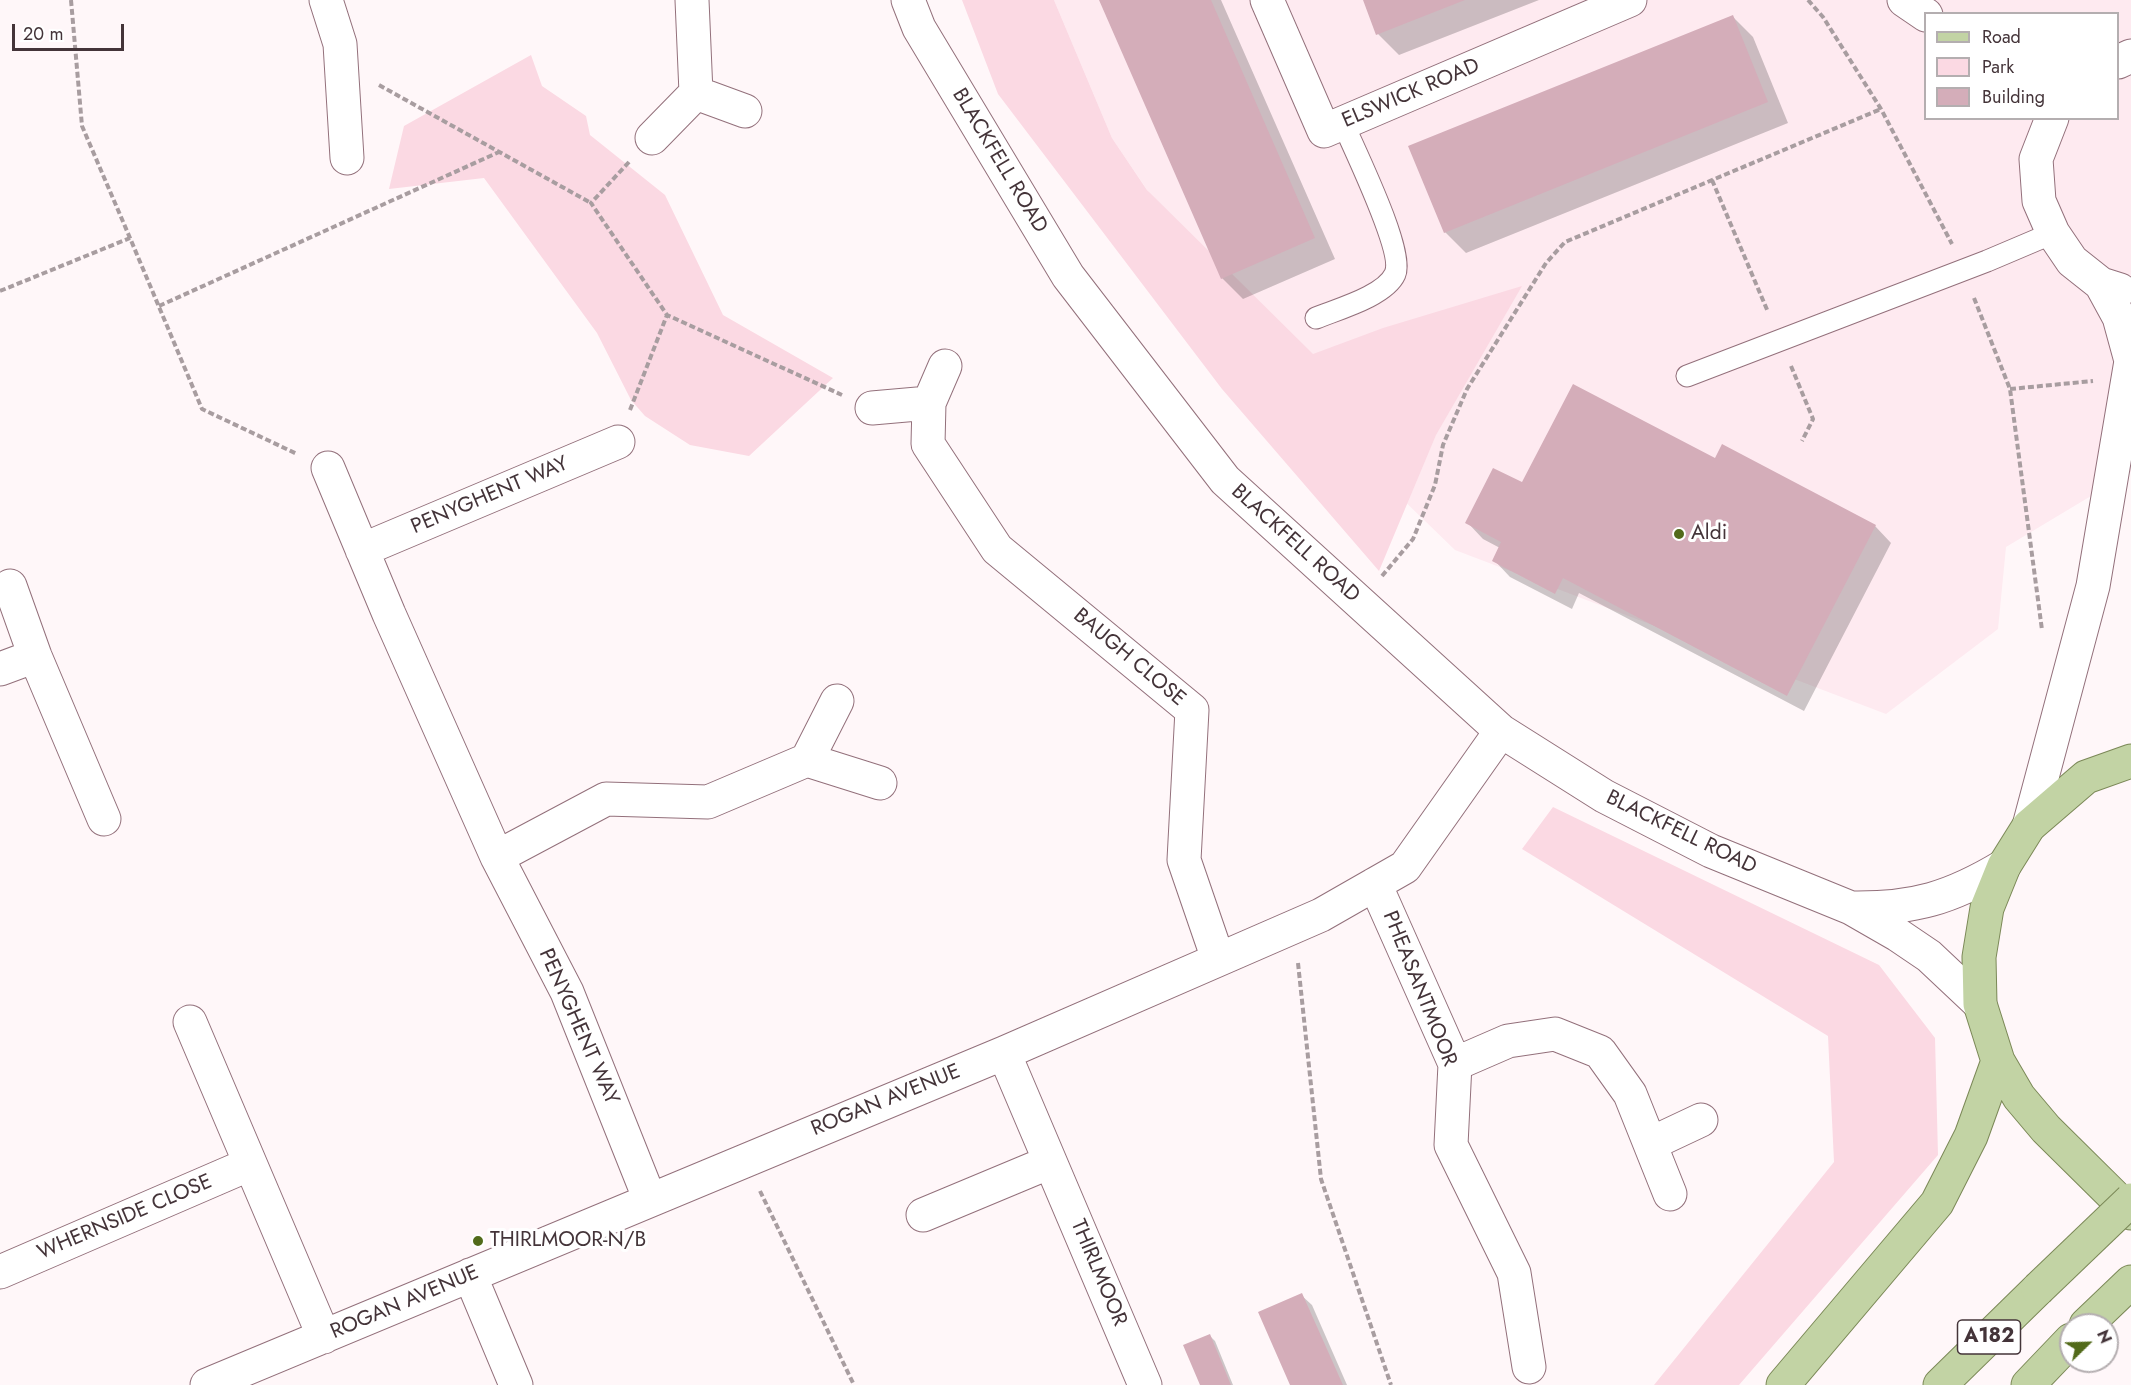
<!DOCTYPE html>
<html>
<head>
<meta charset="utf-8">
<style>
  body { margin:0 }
  #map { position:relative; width:2131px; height:1385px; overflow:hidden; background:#fff7f9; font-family:Jost,sans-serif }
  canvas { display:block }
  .legend { position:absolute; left:1924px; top:12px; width:195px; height:108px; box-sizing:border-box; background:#fff; border:2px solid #b4aeb0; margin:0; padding:8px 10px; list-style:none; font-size:18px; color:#443439 }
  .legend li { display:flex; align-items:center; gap:12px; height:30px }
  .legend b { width:30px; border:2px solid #b4aeb0 }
  .north { position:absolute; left:2059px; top:1313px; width:60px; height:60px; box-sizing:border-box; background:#fff; border:2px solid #b4aeb0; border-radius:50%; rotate:67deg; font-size:16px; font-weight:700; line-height:24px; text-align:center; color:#443439 }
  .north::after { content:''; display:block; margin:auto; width:21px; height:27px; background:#526a1a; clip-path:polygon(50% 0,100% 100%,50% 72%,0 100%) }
  .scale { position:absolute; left:12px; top:24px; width:112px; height:27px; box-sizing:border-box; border:3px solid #443439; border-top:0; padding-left:8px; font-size:18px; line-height:21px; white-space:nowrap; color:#443439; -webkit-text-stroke:4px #fff; paint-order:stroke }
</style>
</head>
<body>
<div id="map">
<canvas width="2131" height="1385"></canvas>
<ul class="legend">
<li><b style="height:8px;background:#c2d3a4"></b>Road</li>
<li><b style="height:16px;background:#fbd9e3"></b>Park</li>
<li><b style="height:16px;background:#d4adb9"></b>Building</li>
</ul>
<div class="north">N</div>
<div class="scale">20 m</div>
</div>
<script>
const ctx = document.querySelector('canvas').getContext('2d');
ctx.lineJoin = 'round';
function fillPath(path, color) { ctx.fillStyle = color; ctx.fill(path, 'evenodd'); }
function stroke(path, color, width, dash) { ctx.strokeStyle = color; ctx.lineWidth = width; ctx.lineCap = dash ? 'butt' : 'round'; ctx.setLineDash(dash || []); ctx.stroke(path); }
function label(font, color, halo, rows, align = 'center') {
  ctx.font = font + ' Jost,sans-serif'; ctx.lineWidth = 6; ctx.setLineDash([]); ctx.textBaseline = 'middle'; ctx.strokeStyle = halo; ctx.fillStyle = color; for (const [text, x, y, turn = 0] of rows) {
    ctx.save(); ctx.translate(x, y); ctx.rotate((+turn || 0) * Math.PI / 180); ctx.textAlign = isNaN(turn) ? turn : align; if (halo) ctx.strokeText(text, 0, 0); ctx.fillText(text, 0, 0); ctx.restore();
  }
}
fillPath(new Path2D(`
  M1054 0H2131V472L2006 547 1998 629 1886 714 1455 550 1269 370 1112 138ZM1926 14H2118V118H1926Z`), '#feeaf0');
fillPath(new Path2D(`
  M962 0H1054L1112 138 1147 190 1313 354 1383 328 1522 286 1436 435 1379 571 1222 389 998 94Z
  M531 55 542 86 586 116 590 135 665 195 723 315 833 378 749 456 690 445 645 416 631 400 597 333 484 178 389 189 404 126Z
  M1553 807 1879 965 1935 1038 1938 1155 1739 1385H1654L1834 1162 1828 1036 1522 849Z`), '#fbd9e3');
fillPath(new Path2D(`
  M1100 0H1221L1335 259 1243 299 1222 278Z
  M1364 0H1539L1399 55 1378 34Z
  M1732 16 1753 37 1788 123 1466 253 1445 232Z
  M1715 460 1875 526 1891 543 1804 711 1579 593 1572 609 1510 577 1494 560 1500 548 1483 539 1467 522 1523 484Z
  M1301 1295 1312 1305 1347 1385H1291Z
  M1210 1336 1215 1341 1233 1385H1202Z`), '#0003');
fillPath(new Path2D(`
  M1099 0H1211L1315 238 1221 279Z
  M1363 0H1465L1376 35Z
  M1733 15 1768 102 1444 233 1408 146Z
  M1573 384 1715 458 1722 444 1876 525 1787 696 1563 578 1555 594 1492 561 1501 542 1465 523 1493 468 1522 482Z
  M1302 1293 1343 1385H1290L1258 1312Z
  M1210 1334 1231 1385H1200L1183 1345Z`), '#d4adb9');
const service = new Path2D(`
  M1316 318C1338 309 1385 296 1395 274 1405 252 1354 149 1343 123
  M1687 376 1987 261 2053 233`);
const minor = new Path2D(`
  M326 0 340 44 347 158
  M908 0 919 28 1068 276 1225 480 1501 731 1604 796 1711 851 1851 908 1898 935 1929 956 1980 1004
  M1267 0 1324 131 1630 0
  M1904 0 1926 15
  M2118 62 2131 56
  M696 93 745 111
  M2052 118 2036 159 2039 201 2053 233 2072 261 2101 284 2120 290
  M652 138 696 93 692 0
  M945 366 929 403 928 444 997 549 1192 710 1184 860 1218 959
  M872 408 929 403
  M328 468 389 614 497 857 567 992 650 1200
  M362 550 618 442
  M10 586 35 656 104 819
  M0 669 35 656
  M807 760 880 783
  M2029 826 2093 586 2131 361 2119 317 2101 284
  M497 857 606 799 708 802 807 760 837 701
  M1375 884 1455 1064 1451 1145 1514 1273 1529 1367
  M1851 908C1914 909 1951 898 2004 866
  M190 1022 324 1337
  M1004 1053 1145 1385
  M1455 1064 1508 1041 1555 1034 1600 1052 1630 1094 1670 1194
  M1650 1144 1701 1120
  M923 1215 1050 1162
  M0 1272 250 1164
  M470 1275 516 1385
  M207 1385 1004 1053 1321 915 1405 867 1501 731`);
const primary = new Path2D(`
  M2131 761 2086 777 2029 826 2004 866 1987 908 1979 957 1980 1004 1998 1061 2019 1097 2046 1129 2131 1213
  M2086 1325 2131 1282
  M1783 1385 1937 1203 1971 1136 1998 1061
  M1940 1385 2038 1289
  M2028 1385 2071 1340`);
stroke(service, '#93707b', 23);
stroke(minor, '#93707b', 35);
stroke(primary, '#7b8857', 35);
stroke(new Path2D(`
  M71 0 82 126 130 238
  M1808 0 1823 17 1881 109 1952 244
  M379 85 591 203
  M629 162 591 203 667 315 842 395
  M1712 180 1768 312
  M0 291 130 238 202 409 297 454
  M1974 298 2010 389 2042 630
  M159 306 499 152
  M1791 366 1813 419 1802 441
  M2010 389 2093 381
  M630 410 667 315
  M1382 576 1413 539 1435 485 1443 445 1467 389 1546 263 1565 242 1881 109
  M1298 963 1321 1179 1391 1385
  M760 1191 854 1385`), '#a89da0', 4, [6, 3]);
stroke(service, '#fff', 21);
stroke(minor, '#fff', 33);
stroke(primary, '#c2d3a4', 33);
const primaryBridge = new Path2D(`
  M2038 1289 2131 1200`);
stroke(primaryBridge, '#7b8857', 35, []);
stroke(primaryBridge, '#c2d3a4', 33);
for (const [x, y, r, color] of [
  [1679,534,6,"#526a1a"],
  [478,1241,6,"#526a1a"]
]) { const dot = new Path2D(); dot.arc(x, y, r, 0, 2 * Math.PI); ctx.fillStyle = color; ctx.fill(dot); stroke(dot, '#fff', 2); }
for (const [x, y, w] of [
  [1989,1337,63]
]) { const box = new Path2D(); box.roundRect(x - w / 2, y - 17, w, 34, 4.5); ctx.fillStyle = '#fff'; ctx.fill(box); stroke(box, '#443439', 1.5); }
label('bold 20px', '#443439', null, [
  ["A182",1989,1337]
]);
label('21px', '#443439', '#fff', [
  ["ELSWICK ROAD",1411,94,-23],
  ["BLACKFELL ROAD",999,161,59],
  ["PENYGHENT WAY",490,496,-23],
  ["BLACKFELL ROAD",1295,544,42],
  ["BAUGH CLOSE",1129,658,40],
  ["BLACKFELL ROAD",1681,833,26],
  ["PHEASANTMOOR",1419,989,68],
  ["PENYGHENT WAY",578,1027,66],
  ["ROGAN AVENUE",886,1101,-22],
  ["WHERNSIDE CLOSE",125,1218,-23],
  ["THIRLMOOR",1098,1273,67],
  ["ROGAN AVENUE",405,1303,-23]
]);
label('21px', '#443439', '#fff', [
  ["Aldi",1691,534],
  ["THIRLMOOR-N/B",490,1241]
], 'left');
</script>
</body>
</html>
